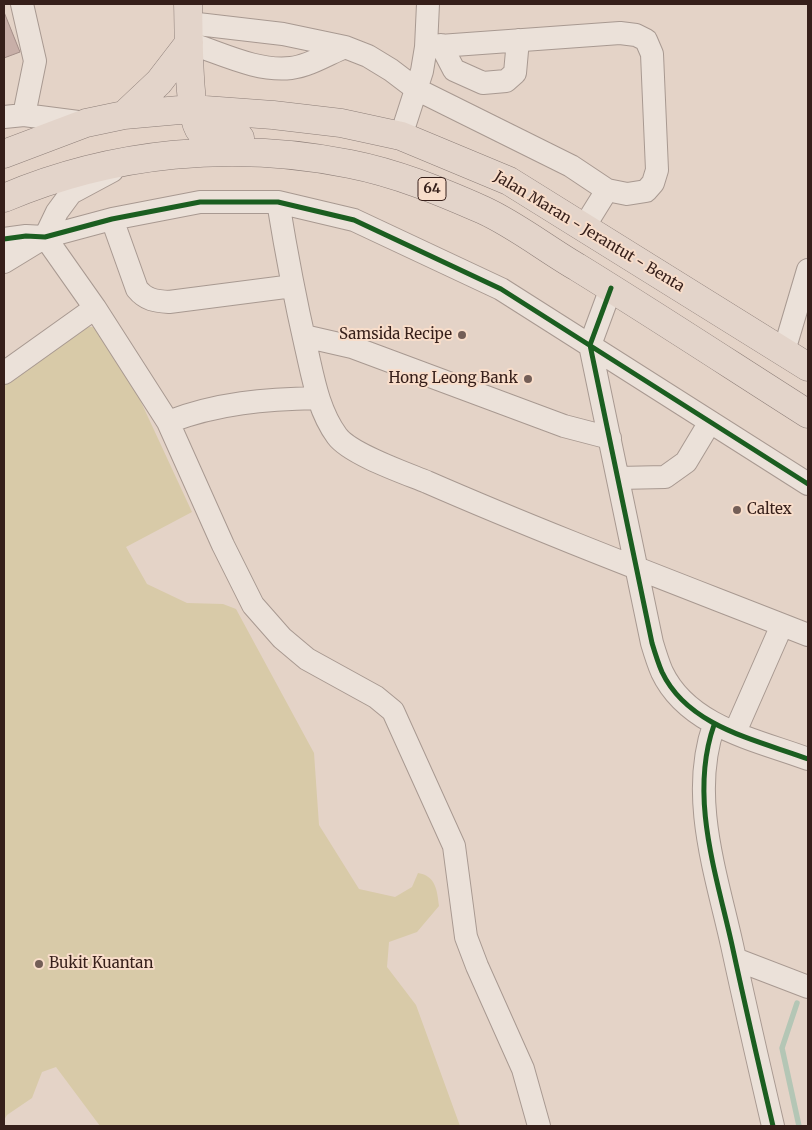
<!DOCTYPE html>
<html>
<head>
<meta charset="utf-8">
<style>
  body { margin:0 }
  #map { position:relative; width:812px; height:1130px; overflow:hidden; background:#e4d3c7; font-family:Merriweather,serif }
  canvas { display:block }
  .frame { position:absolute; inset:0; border:5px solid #361f1a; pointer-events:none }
</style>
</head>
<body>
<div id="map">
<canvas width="812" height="1130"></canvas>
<div class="frame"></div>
</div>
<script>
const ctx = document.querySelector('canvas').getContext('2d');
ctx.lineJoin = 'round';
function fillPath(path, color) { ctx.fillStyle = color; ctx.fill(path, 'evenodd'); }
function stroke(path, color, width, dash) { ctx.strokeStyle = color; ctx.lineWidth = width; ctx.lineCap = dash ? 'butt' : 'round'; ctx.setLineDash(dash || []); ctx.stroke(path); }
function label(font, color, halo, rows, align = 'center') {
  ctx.font = font + ' Merriweather,serif'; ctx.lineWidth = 4; ctx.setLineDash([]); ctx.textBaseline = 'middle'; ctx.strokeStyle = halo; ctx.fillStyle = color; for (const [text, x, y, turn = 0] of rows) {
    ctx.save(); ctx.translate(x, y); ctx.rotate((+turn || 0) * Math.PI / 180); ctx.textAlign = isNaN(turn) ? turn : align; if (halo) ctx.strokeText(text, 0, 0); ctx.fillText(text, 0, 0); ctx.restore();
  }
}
fillPath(new Path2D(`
  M89 327H102L110 335 192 512 126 547 147 584 187 603 223 604 236 609 314 753 319 825 359 889 395 897 412 887 418 873C436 876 437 890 439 906L417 932 389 942 387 967 416 1005 460 1126H100L56 1067 42 1072 32 1098 7 1115 4 1120V382L74 330Z`), '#d8caa8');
stroke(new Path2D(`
  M797 1003 782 1048 799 1126`), '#b4c6b5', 5.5);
const building = new Path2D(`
  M4 12 20 52 4 58Z`);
fillPath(building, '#c8afa8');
stroke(building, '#a38d87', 1);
const minor = new Path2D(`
  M22 4 35 61 24 115
  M189 23 283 34 345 47 368 56 391 70 416 89 571 166 607 190 627 194 646 191 653 183 657 170 652 54 646 40 636 35 620 33 426 47
  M189 43C221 53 257 72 291 68 309 66 328 54 345 47
  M441 45 454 70 483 83 506 81 515 73 518 40
  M4 117 24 115 86 123
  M401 136 422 71 426 47 428 4
  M278 202C286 251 295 299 306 347 313 377 318 410 337 436 350 454 405 473 427 482 553 537 681 585 808 635
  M112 219 137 289C146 300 155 301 169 302L293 286
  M584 227 607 190
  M45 237 95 308 168 422 223 545 253 605 282 638 307 659 376 697 393 711 454 846 466 937 477 966 523 1069 539 1126
  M4 239 26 236 45 237 112 219 200 202H278L354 220 501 289 808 484
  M4 262 45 237 57 212 71 193 112 171
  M611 288 590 345 652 643C655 653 658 663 662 672 688 727 757 740 808 759
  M304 336 352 347 564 426 610 438
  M784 351 808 270
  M4 373 95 308
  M168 422C217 403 266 399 318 398
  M618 478 665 477 686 462 710 422
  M714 725C689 796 716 873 732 945 745 1005 759 1066 773 1126
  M735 732 782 625
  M735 959 808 987`);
const major = new Path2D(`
  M188 4C189 25 187 124 202 133 212 139 229 137 240 138
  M124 115 159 82 189 43
  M4 154 86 123 124 115 191 109 273 115 341 123 401 136 509 181 808 367
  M4 198C112 152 234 140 350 164 396 173 440 191 483 210 516 225 546 249 577 267 655 315 731 365 808 414`);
stroke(minor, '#a89991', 24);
stroke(major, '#8d7e78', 29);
stroke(minor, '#ebe1d9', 22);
stroke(major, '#e3d4ca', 28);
stroke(new Path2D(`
  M4 239 26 236 45 237 112 219 200 202H278L354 220 501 289 808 484
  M611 288 590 345 652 643C655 653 658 663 662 672 688 727 757 740 808 759
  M714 725C689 796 716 873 732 945 745 1005 759 1066 773 1126`), '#1b5e20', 5);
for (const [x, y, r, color] of [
  [462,335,5,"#735e57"],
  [528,379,5,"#735e57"],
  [737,510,5,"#735e57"],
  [39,964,5,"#735e57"]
]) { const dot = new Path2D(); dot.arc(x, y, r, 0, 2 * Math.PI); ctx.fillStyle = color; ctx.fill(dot); stroke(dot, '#f8ddca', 2); }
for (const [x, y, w] of [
  [432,189,28]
]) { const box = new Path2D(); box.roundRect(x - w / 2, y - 11.5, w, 23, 4); ctx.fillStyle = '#f8ddca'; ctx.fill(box); stroke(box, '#361f1a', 1); }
label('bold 14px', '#361f1a', null, [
  ["64",432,189]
]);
label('15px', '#361f1a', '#f8ddca', [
  ["Jalan Maran - Jerantut - Benta",589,232,31]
]);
label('15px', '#361f1a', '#f8ddca', [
  ["Samsida Recipe",452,335],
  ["Hong Leong Bank",518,379],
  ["Caltex",747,510,"left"],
  ["Bukit Kuantan",49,964,"left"]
], 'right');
</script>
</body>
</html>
